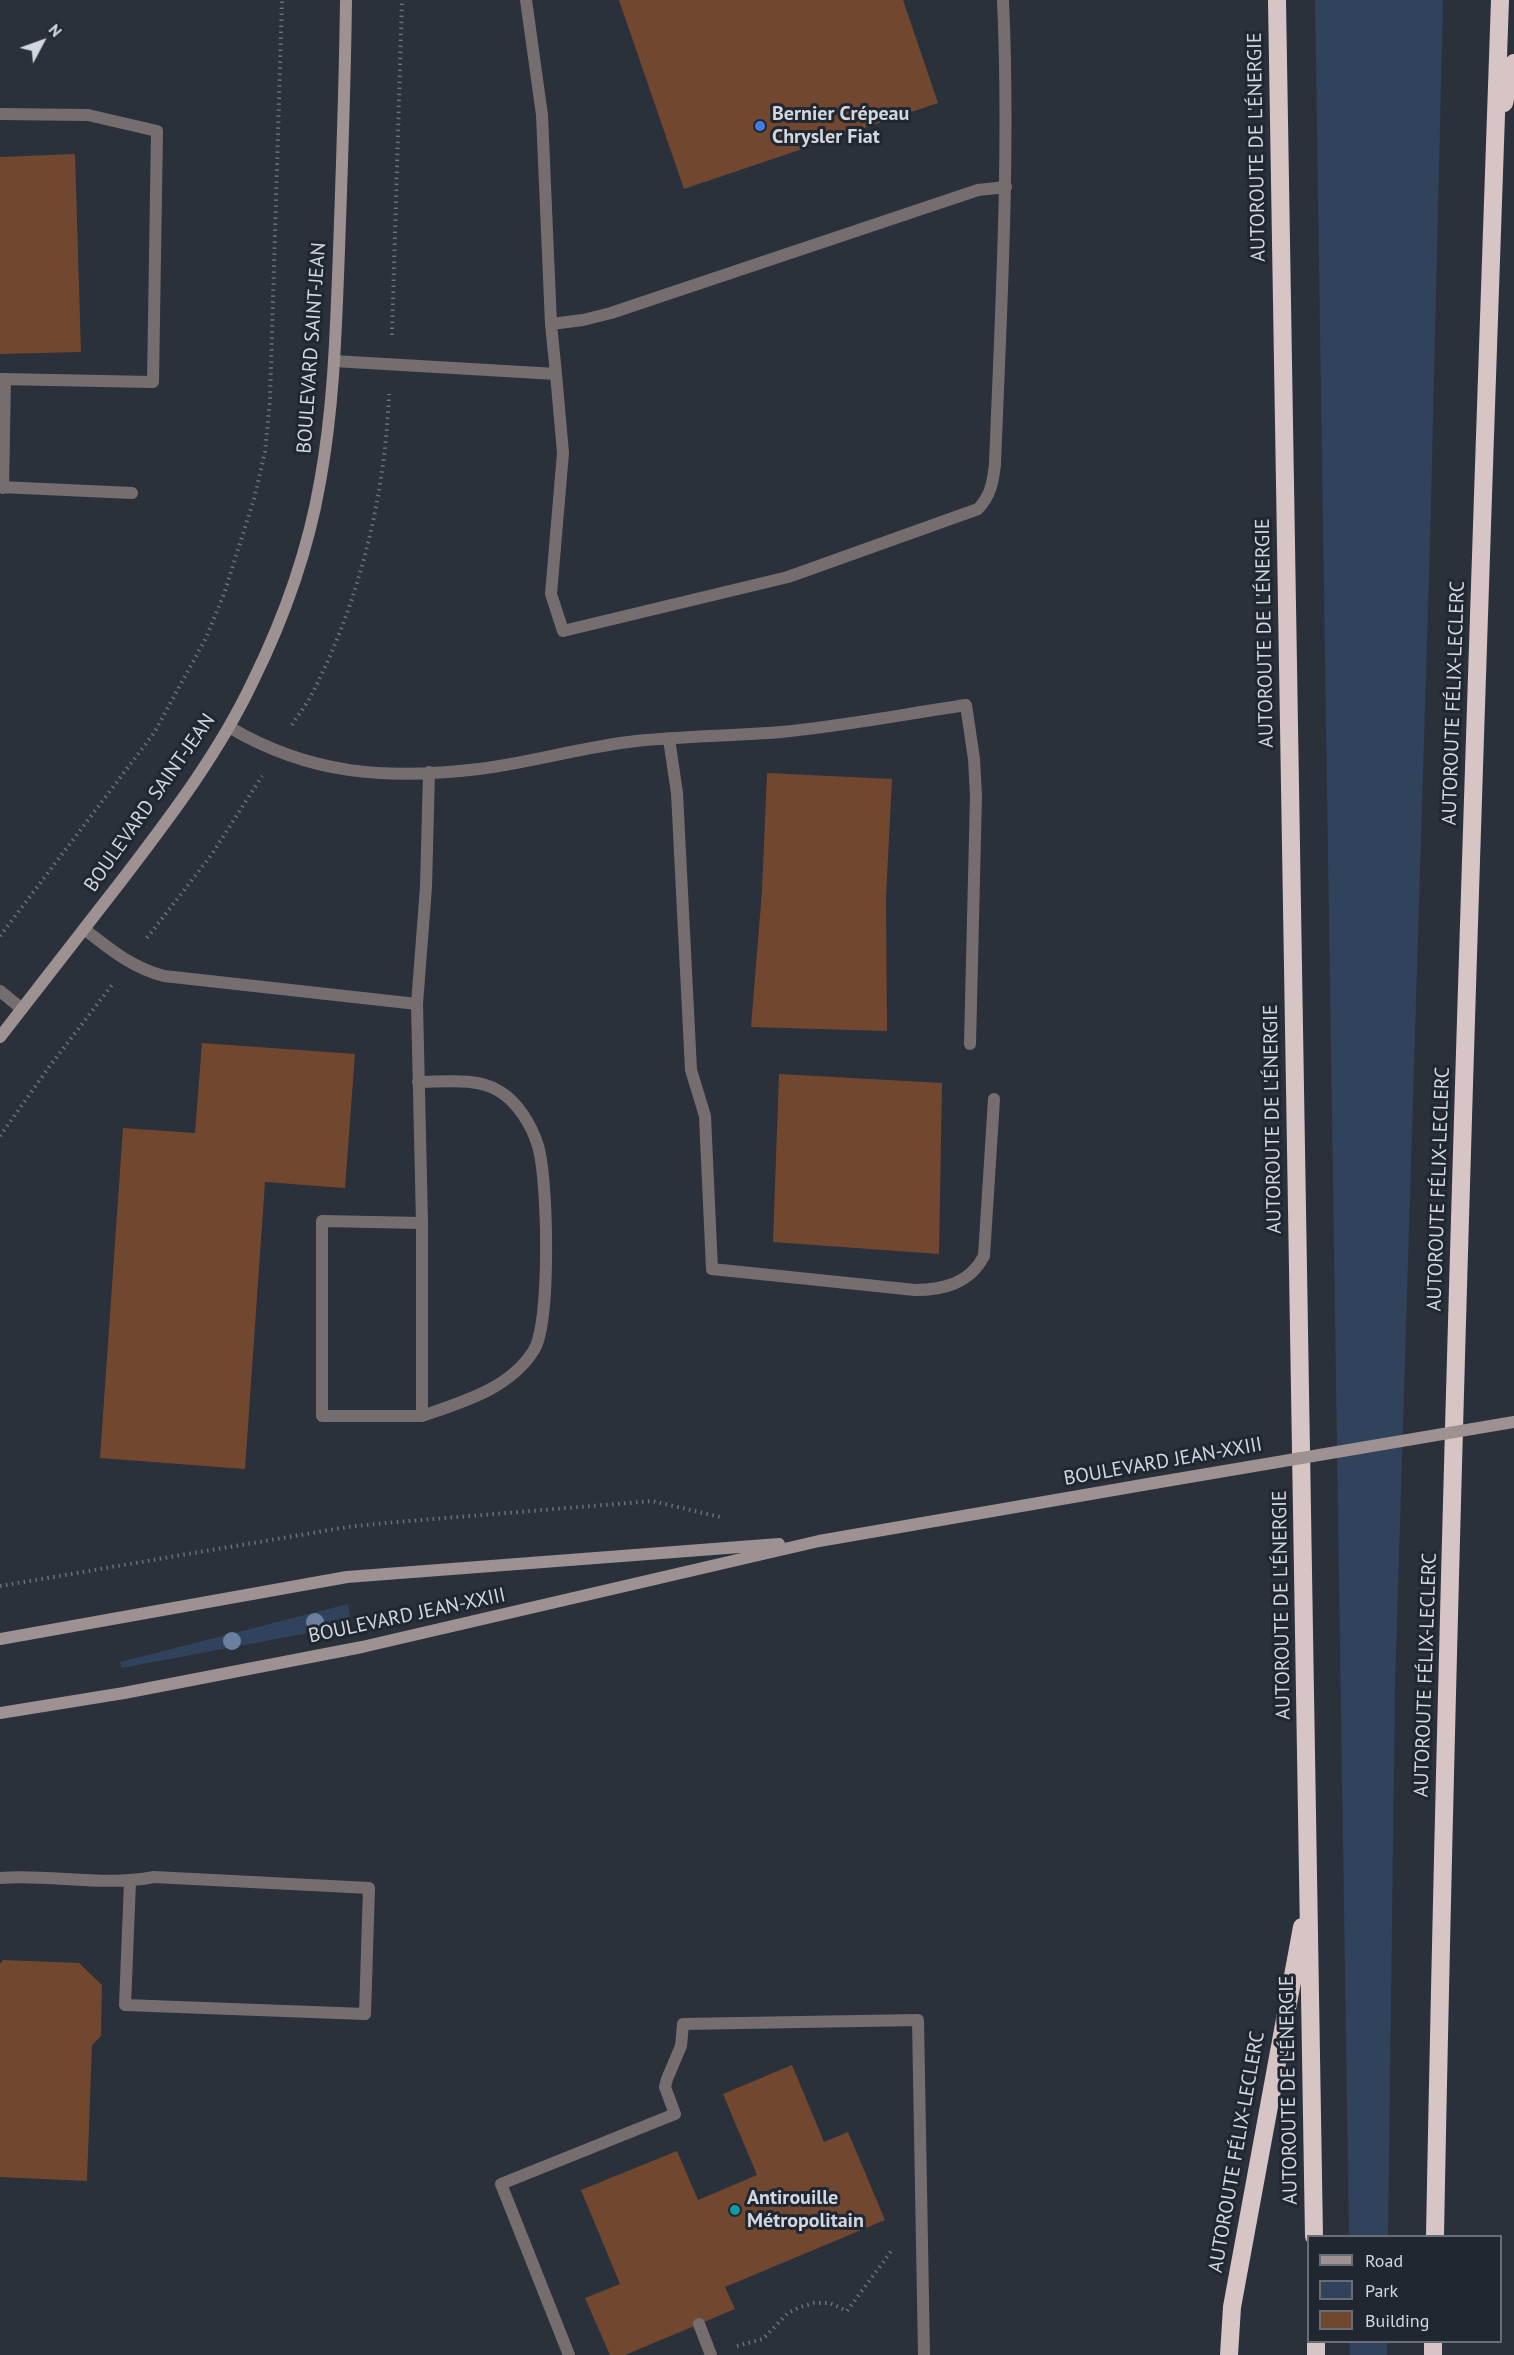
<!DOCTYPE html>
<html>
<head>
<meta charset="utf-8">
<style>
  body { margin:0 }
  #map { position:relative; width:1514px; height:2355px; overflow:hidden; background:#2a313b; font-family:"PT Sans",sans-serif }
  canvas { display:block }
  .legend { position:absolute; left:1307px; top:2235px; width:195px; height:108px; box-sizing:border-box; background:#202731; border:2px solid #686d76; margin:0; padding:8px 10px; list-style:none; font-size:18px; color:#d3d7de }
  .legend li { display:flex; align-items:center; gap:12px; height:30px }
  .legend b { width:30px; border:2px solid #686d76 }
  .north { position:absolute; left:12px; top:12px; width:60px; height:60px; -webkit-text-stroke:4px #202731; paint-order:stroke; rotate:49deg; font-size:16px; font-weight:700; line-height:24px; text-align:center; color:#d3d7de }
  .north::after { content:''; display:block; margin:auto; width:21px; height:27px; background:#d3d7de; clip-path:polygon(50% 0,100% 100%,50% 72%,0 100%) }
</style>
</head>
<body>
<div id="map">
<canvas width="1514" height="2355"></canvas>
<ul class="legend">
<li><b style="height:8px;background:#9d9191"></b>Road</li>
<li><b style="height:16px;background:#31425c"></b>Park</li>
<li><b style="height:16px;background:#724730"></b>Building</li>
</ul>
<div class="north">N</div>
</div>
<script>
const ctx = document.querySelector('canvas').getContext('2d');
ctx.lineJoin = 'round';
function fillPath(path, color) { ctx.fillStyle = color; ctx.fill(path, 'evenodd'); }
function stroke(path, color, width, dash) { ctx.strokeStyle = color; ctx.lineWidth = width; ctx.lineCap = dash ? 'butt' : 'round'; ctx.setLineDash(dash || []); ctx.stroke(path); }
function label(font, color, halo, rows, align = 'center') {
  ctx.font = font + ' "PT Sans",sans-serif'; ctx.lineWidth = 6; ctx.setLineDash([]); ctx.textBaseline = 'middle'; ctx.strokeStyle = halo; ctx.fillStyle = color; for (const [text, x, y, turn = 0] of rows) {
    ctx.save(); ctx.translate(x, y); ctx.rotate((+turn || 0) * Math.PI / 180); ctx.textAlign = isNaN(turn) ? turn : align; if (halo) ctx.strokeText(text, 0, 0); ctx.fillText(text, 0, 0); ctx.restore();
  }
}
fillPath(new Path2D(`
  M1315 0H1443L1430 544 1395 1686 1388 2236H1349Z
  M348 1604 351 1625 122 1668 120 1662Z
  M1350 2342H1387V2355H1350Z`), '#31425c');
fillPath(new Path2D(`
  M619 0H903L938 103 684 189Z
  M75 154 81 352 0 354V157Z
  M767 773 892 779 886 897 887 1031 751 1027 762 891Z
  M202 1043 355 1054 345 1188 265 1182 245 1469 100 1458 123 1128 195 1133Z
  M779 1074 942 1083 939 1254 773 1242Z
  M3 1960 79 1963 102 1985 101 2036 92 2045 87 2181 0 2177V1964Z
  M792 2065 824 2142 848 2132 885 2220 725 2287 735 2309 625 2355H610L585 2298 620 2284 581 2190 677 2151 698 2200 757 2175 723 2094Z`), '#724730');
stroke(new Path2D(`
  M392 335 402 0
  M292 725C300 712 310 700 316 686 361 595 385 495 389 394
  M0 936 154 733 206 638 224 594 254 499 265 452 270 400 282 0
  M147 938 212 854 262 776
  M0 1136 49 1067 112 985
  M0 1586 347 1527 385 1523 652 1501 720 1517
  M737 2346 763 2339 788 2313 800 2307 814 2303H830L847 2311 892 2250`), '#6b7179', 4, [1.5, 4.5]);
stroke(new Path2D(`
  M0 114 88 115 157 131 153 382 0 379
  M551 324 583 320 611 313 978 190 1006 187
  M334 361 556 374 551 324 542 115 526 0
  M556 374 563 453 551 594 563 631 788 577 978 509C991 495 993 482 995 464 1001 309 1010 155 1003 0
  M0 487 132 493
  M3 488 5 379
  M229 727C310 775 387 780 479 769 532 762 583 747 636 741 684 736 733 736 781 732 843 726 905 714 966 705L974 759 976 795 970 1044
  M669 739 677 793 691 1070 705 1116 712 1269 915 1290C944 1290 970 1283 984 1256L994 1099
  M84 929C110 949 132 968 164 976L417 1004 422 1223V1416H322V1221L422 1223
  M417 1004 426 887 429 772
  M418 1082C443 1082 477 1077 499 1091 518 1102 532 1126 538 1146 548 1179 551 1322 534 1350 510 1389 462 1402 422 1416
  M0 1878C51 1874 103 1887 154 1877L369 1888 365 2014 125 2005 130 1882
  M699 2324 711 2355
  M569 2355 501 2184 675 2114 665 2087 667 2079 681 2046 683 2024 918 2020 924 2355`), '#766e6e', 12);
stroke(new Path2D(`
  M0 991 22 1009`), '#766e6e', 12);
stroke(new Path2D(`
  M0 1037C41 985 81 932 122 880 170 817 219 753 253 681 284 618 308 551 320 482 334 406 336 328 339 250 342 167 345 83 346 0
  M0 1639 347 1577 779 1544
  M0 1713 124 1693 362 1647 819 1541 1154 1483`), '#9d9191', 12);
stroke(new Path2D(`
  M1277 0 1314 2236
  M1504 103 1514 63
  M1435 2236C1449 1491 1474 745 1500 0
  M1316 2342V2355
  M1229 2355 1232 2307 1302 1927
  M1433 2355V2342`), '#d7c4c4', 18);
stroke(new Path2D(`
  M1154 1483 1514 1422`), '#9d9191', 12);
ctx.fillStyle = '#6b80a0';
for (const [x, y] of [
  [315,1622],
  [232,1641]
]) { ctx.beginPath(); ctx.arc(x, y, 9, 0, 2 * Math.PI); ctx.fill(); }
for (const [x, y, r, color] of [
  [760,126,6,"#3f7fe0"],
  [735,2210,6,"#0f9aa8"]
]) { const dot = new Path2D(); dot.arc(x, y, r, 0, 2 * Math.PI); ctx.fillStyle = color; ctx.fill(dot); stroke(dot, '#202731', 2); }
label('bold 20px', '#d3d7de', '#202731', [
  ["Bernier Crépeau",772,114],
  ["Chrysler Fiat",772,137],
  ["Antirouille",747,2198],
  ["Métropolitain",747,2221]
], 'left');
label('20px', '#d3d7de', '#202731', [
  ["AUTOROUTE DE L'ÉNERGIE",1257,147,-91],
  ["BOULEVARD SAINT-JEAN",312,348,-86],
  ["AUTOROUTE DE L'ÉNERGIE",1265,633,-91],
  ["AUTOROUTE FÉLIX-LECLERC",1454,703,-88],
  ["BOULEVARD SAINT-JEAN",150,803,-55],
  ["AUTOROUTE DE L'ÉNERGIE",1273,1119,-91],
  ["AUTOROUTE FÉLIX-LECLERC",1439,1189,-88],
  ["BOULEVARD JEAN-XXIII",1163,1462,-10],
  ["AUTOROUTE DE L'ÉNERGIE",1282,1605,-91],
  ["BOULEVARD JEAN-XXIII",407,1616,-12],
  ["AUTOROUTE FÉLIX-LECLERC",1426,1675,-88],
  ["AUTOROUTE DE L'ÉNERGIE",1289,2090,-91],
  ["AUTOROUTE FÉLIX-LECLERC",1237,2152,-80]
]);
</script>
</body>
</html>
